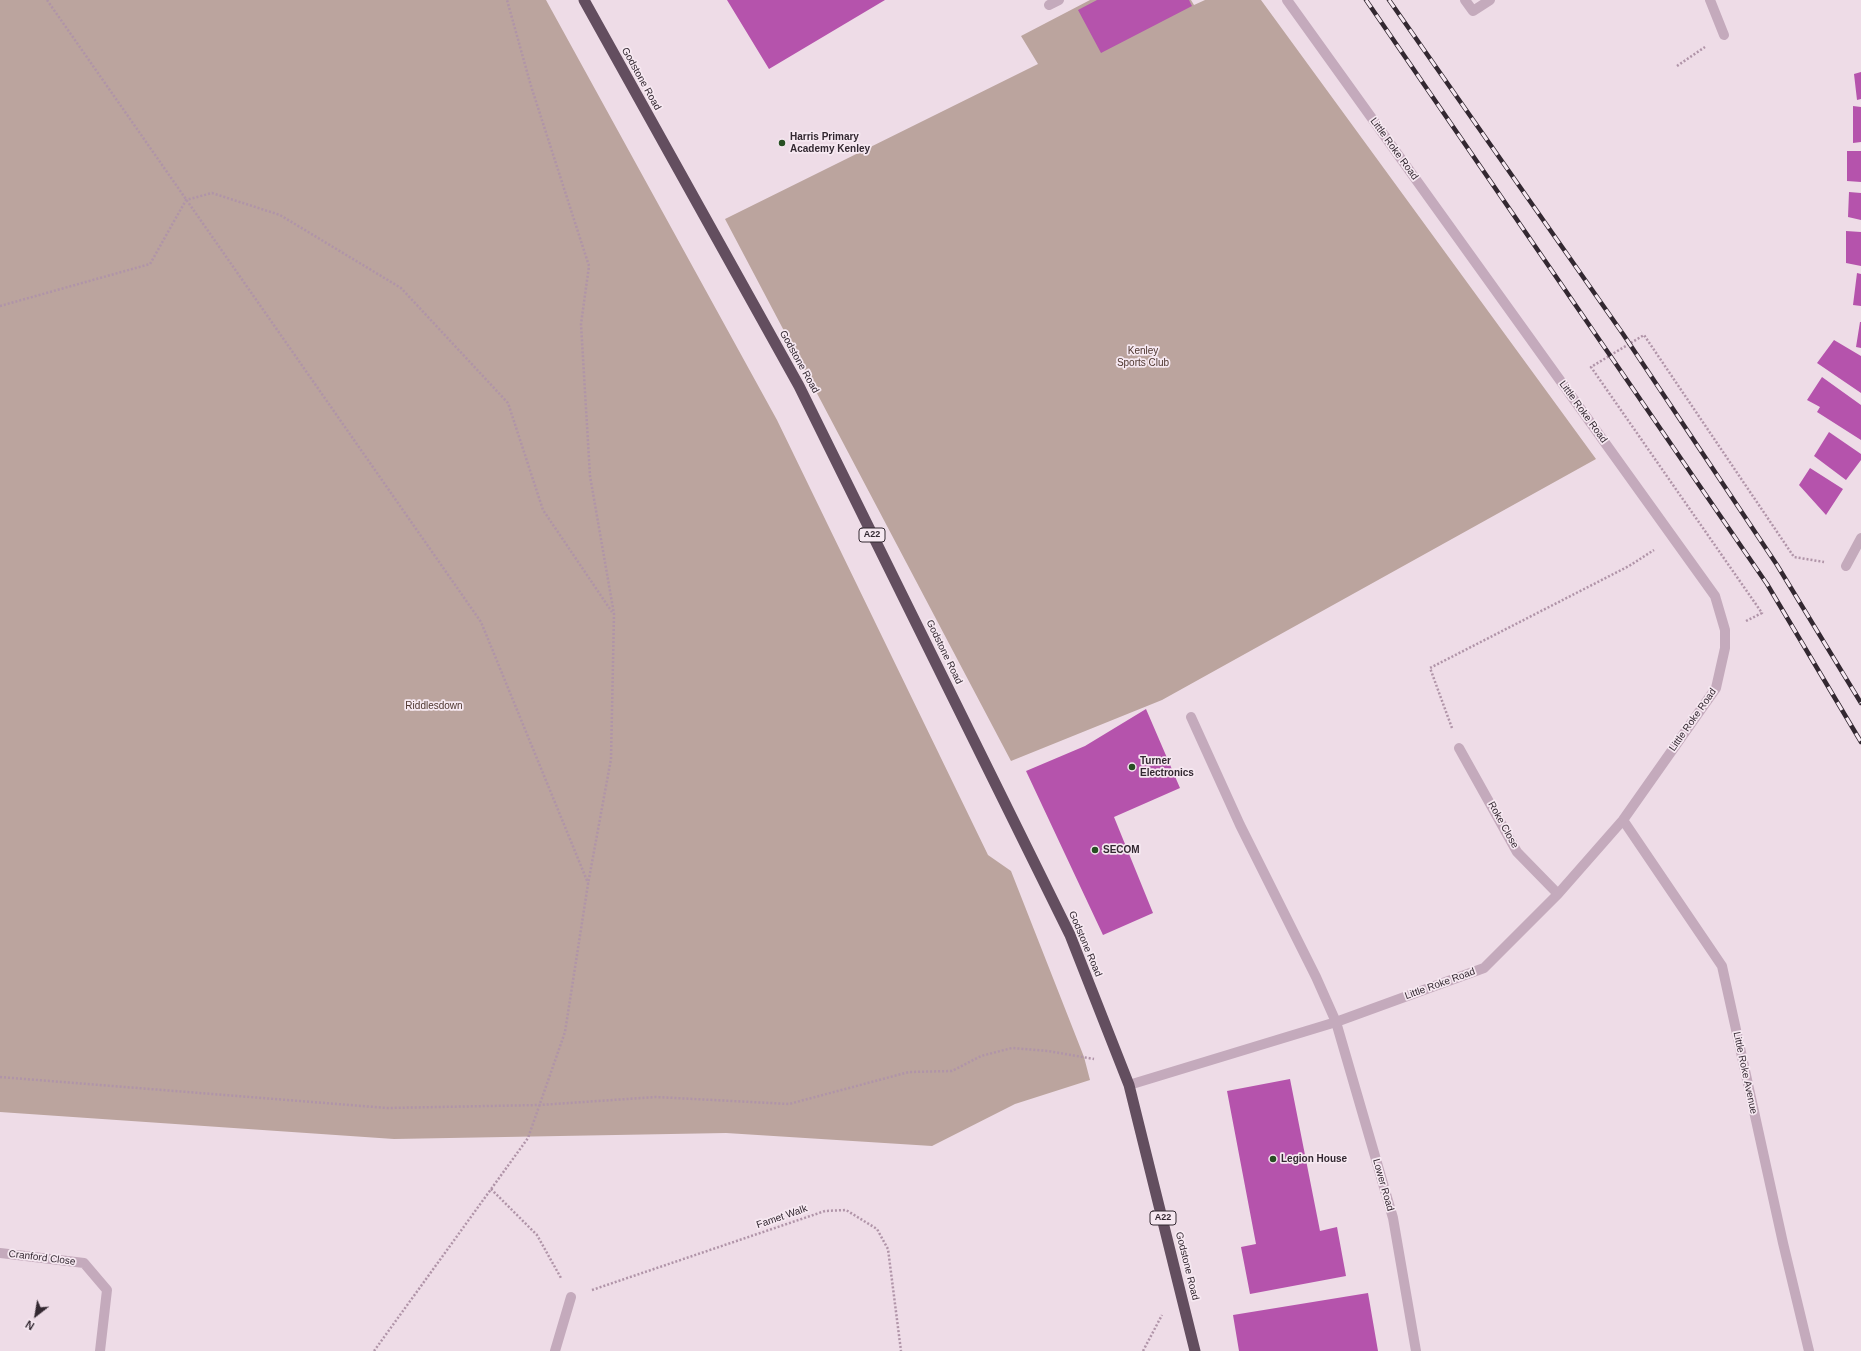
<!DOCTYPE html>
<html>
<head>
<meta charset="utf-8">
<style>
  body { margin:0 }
  #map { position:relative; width:1861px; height:1351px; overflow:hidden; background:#eedce7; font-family:Helvetica,sans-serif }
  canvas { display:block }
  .north { position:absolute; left:16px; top:1295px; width:40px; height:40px; -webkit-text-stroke:3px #f6e8f1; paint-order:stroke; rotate:211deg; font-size:11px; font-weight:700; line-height:16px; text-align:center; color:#332831 }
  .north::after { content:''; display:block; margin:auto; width:14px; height:18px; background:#332831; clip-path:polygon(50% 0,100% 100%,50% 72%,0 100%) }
</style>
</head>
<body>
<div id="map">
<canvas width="1861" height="1351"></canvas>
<div class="north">N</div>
</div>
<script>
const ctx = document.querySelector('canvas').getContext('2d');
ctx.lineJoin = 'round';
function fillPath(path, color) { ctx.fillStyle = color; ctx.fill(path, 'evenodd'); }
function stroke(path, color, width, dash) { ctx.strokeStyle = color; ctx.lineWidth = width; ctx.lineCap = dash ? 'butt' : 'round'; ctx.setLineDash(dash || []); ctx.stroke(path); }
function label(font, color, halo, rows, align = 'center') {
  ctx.font = font + ' Helvetica,sans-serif'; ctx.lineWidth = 3.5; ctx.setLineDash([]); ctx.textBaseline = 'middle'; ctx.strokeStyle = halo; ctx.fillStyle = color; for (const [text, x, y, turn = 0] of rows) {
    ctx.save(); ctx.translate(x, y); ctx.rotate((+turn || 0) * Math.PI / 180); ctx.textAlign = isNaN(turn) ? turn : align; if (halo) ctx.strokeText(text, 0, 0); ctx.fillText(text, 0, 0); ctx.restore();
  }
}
fillPath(new Path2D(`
  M0 0H546L777 420 988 855 1011 871 1084 1057 1090 1080 1015 1104 932 1146 726 1133 394 1139 0 1112Z
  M1090 0H1191L1194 5 1205 0H1261L1596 459 1162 700 1011 761 725 219 1038 64 1021 36Z`), '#bba49e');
fillPath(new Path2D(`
  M727 0H885L769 69Z
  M1097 0H1189L1192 6 1101 53 1078 10Z
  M1861 72V99L1857 100 1854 74Z
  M1853 106 1861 107V142L1853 143Z
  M1847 151H1861V182L1847 181Z
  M1849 192 1861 193V220L1848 217Z
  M1846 231 1861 232V266L1846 263Z
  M1857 273 1861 274V306L1853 305Z
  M1860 322H1861V348L1856 347Z
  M1834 340 1861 356V393L1817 363Z
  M1822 377 1861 405V440L1817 412 1820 407 1807 400Z
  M1829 432 1861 454V460L1846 480 1814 456Z
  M1810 468 1843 489 1826 515 1799 485Z
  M1146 709 1180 788 1114 817 1153 913 1103 935 1026 771 1085 746Z
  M1290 1079 1320 1231 1337 1227 1346 1276 1250 1294 1241 1247 1256 1244 1227 1091Z
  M1368 1293 1378 1351H1239L1233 1315Z`), '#b553ac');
stroke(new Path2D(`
  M47 0 481 622 588 883
  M1677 66 1705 47
  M0 306 150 264 186 200 212 193 280 215 401 288 508 403 543 510 612 612
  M1746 621 1762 613 1591 367 1644 335 1794 557 1824 562
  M1452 728 1430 668 1629 566 1654 550
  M0 1077 387 1108 540 1105 656 1097 789 1104 909 1072 952 1071 981 1056 1012 1048 1048 1051 1094 1059
  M491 1189 537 1235 561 1278
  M592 1290 825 1211 846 1210 877 1229 888 1249 901 1351
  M374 1351 528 1138 565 1032 588 884 611 759 614 614 590 476 581 324 589 266 531 86 507 0
  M1143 1351 1162 1315`), '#b094a8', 2.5, [2, 2]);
stroke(new Path2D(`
  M1465 0 1473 11 1490 0
  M1710 0 1724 35
  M1049 5 1059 0`), '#c4aabc', 10);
stroke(new Path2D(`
  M1846 566 1861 538
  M1191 717 1240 825 1316 977 1336 1022 1393 1218 1416 1351
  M1459 748 1517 852 1558 894
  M1623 820 1722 966 1783 1243 1809 1351
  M1129 1085 1336 1022 1484 968 1558 894 1623 820 1716 688 1725 648V630L1715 596 1287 0
  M0 1253 84 1263 107 1290 100 1351
  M555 1351 571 1297`), '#c4aabc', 10);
stroke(new Path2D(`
  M584 0 799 386 1070 935 1129 1085 1195 1351`), '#634e5f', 11);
const rail = new Path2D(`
  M1366 0 1767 584 1861 742
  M1389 0 1623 334 1777 565 1861 703`);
stroke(rail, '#332831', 4.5);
stroke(rail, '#f6e8f1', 3, [9]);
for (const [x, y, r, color] of [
  [782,143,4,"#274f23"],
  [1132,767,4,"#274f23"],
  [1095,850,4,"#274f23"],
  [1273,1159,4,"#274f23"]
]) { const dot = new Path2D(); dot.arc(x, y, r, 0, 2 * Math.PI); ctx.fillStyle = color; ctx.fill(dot); stroke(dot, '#f6e8f1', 1.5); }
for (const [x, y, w] of [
  [872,535,26],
  [1163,1218,26]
]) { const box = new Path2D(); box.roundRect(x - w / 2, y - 7, w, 14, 3); ctx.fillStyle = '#f6e8f1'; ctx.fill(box); stroke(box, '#332831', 1); }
label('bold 9px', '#332831', null, [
  ["A22",872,535],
  ["A22",1163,1218]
]);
label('10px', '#332831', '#f6e8f1', [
  ["Godstone Road",641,79,61],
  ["Little Roke Road",1394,149,54],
  ["Godstone Road",799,362,61],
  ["Little Roke Road",1583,412,54],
  ["Godstone Road",944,652,64],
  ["Little Roke Road",1693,720,-55],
  ["Roke Close",1503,825,61],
  ["Godstone Road",1085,944,67],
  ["Little Roke Road",1440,984,-20],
  ["Little Roke Avenue",1745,1073,78],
  ["Lower Road",1383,1185,74],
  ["Famet Walk",782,1217,-19],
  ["Cranford Close",42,1258,7],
  ["Godstone Road",1187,1266,76]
]);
label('bold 10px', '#332831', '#f6e8f1', [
  ["Harris Primary",790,137],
  ["Academy Kenley",790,149],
  ["Turner",1140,761],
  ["Electronics",1140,773],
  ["SECOM",1103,850],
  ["Legion House",1281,1159]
], 'left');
label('10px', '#4e362f', '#f6e8f1', [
  ["Kenley",1143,351],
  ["Sports Club",1143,363],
  ["Riddlesdown",434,706]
]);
</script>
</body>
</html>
